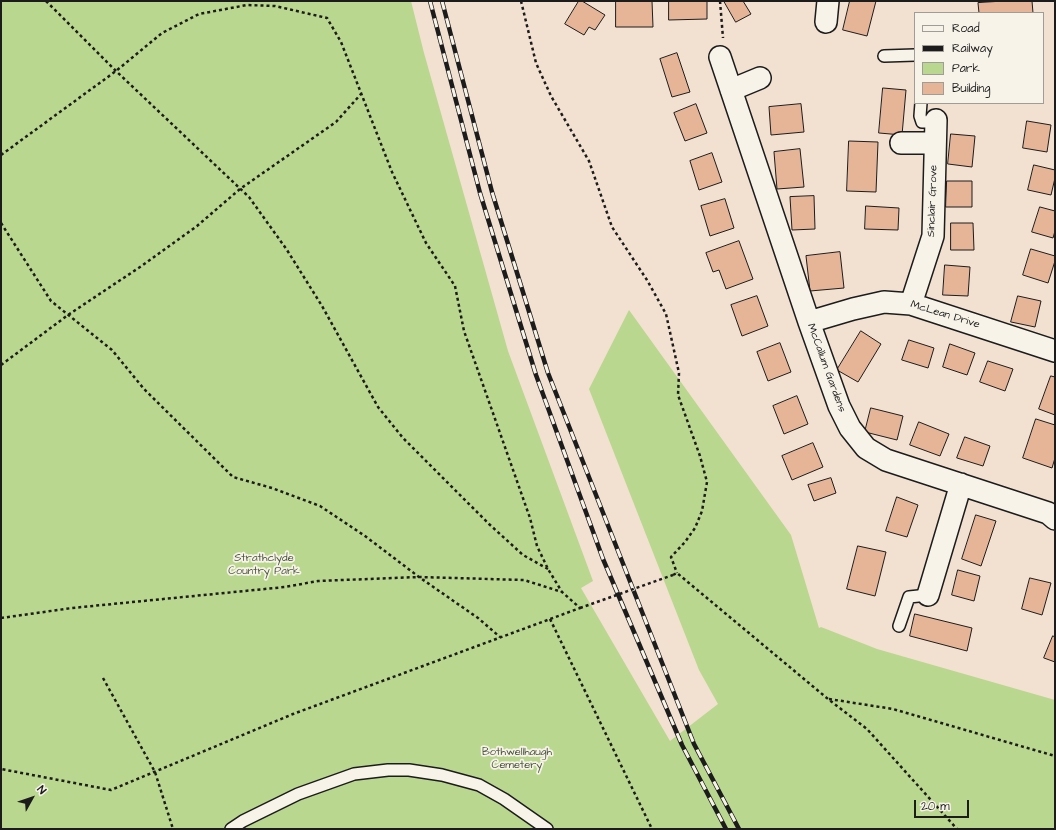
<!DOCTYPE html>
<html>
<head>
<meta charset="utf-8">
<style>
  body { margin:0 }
  #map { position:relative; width:1056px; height:830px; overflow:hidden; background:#f2e0d0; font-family:"Architects Daughter",sans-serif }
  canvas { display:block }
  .frame { position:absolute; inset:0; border:2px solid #1c1c1c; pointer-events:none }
  .legend { position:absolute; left:914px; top:12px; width:130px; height:92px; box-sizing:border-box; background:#f7f3e8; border:1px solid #9f9d96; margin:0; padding:5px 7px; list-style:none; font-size:12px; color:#1c1c1c }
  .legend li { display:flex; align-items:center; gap:8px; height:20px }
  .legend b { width:20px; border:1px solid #9f9d96 }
  .north { position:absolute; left:12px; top:778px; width:40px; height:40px; -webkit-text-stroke:3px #f7f3e8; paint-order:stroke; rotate:50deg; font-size:11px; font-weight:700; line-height:16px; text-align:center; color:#1c1c1c }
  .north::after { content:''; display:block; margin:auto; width:14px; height:18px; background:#1c1c1c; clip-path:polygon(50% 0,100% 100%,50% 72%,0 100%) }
  .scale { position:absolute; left:914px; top:800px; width:55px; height:18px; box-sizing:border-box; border:2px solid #1c1c1c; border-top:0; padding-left:5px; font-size:12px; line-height:14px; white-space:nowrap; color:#1c1c1c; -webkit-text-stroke:3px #f7f3e8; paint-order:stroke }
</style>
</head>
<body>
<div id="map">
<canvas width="1056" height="830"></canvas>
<div class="frame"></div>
<ul class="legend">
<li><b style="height:5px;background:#f7f3e8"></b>Road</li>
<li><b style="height:5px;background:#1c1c1c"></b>Railway</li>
<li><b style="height:11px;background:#b9d78f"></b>Park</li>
<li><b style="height:11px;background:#e6b598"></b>Building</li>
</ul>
<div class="north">N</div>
<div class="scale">20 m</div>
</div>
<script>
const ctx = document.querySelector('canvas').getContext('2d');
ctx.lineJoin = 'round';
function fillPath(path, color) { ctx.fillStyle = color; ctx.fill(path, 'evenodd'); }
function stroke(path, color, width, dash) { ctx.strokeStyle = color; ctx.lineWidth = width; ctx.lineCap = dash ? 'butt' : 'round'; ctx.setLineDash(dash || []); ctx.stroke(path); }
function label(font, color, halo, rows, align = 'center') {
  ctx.font = font + ' "Architects Daughter",sans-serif'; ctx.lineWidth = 3.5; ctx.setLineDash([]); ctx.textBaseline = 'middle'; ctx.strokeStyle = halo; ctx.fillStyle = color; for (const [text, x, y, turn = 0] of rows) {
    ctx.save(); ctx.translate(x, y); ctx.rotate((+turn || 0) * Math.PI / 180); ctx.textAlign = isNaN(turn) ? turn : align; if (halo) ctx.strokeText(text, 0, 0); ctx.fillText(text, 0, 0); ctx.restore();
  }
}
fillPath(new Path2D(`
  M1 1H411L424 53 508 351 593 581 581 588 670 741 718 704 699 670 589 389 629 310 791 535 819 628 821 627 877 649 1055 700V829H1Z`), '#b9d78f');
const building = new Path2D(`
  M579 1H582L605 15 595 30 589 27 584 35 565 24Z
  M616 1H652L653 27H616Z
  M669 1H707V19L669 20Z
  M724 1H743L751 14 736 22Z
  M850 1H876L867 36 843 30Z
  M1004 1H1032L1033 13H979L978 3Z
  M677 53 690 92 672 97 660 59Z
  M883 88 906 90 902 135 879 133Z
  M696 104 707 133 685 141 674 113Z
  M801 104 804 132 771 135 769 107Z
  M1027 121 1051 125 1047 152 1023 148Z
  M951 134 975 136 972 167 948 164Z
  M849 141 878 142 876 192 847 191Z
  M800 149 804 187 777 189 774 152Z
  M712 153 722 182 699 190 690 161Z
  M1034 165 1055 170V178L1051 195 1028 190Z
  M947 181H972V207H946Z
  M814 196 815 229 792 230 790 197Z
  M725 199 734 228 710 236 701 206Z
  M866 206 899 208 898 230 865 229Z
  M1040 207 1055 211V231L1053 238 1032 232Z
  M951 223H973L974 250H951Z
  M739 241 753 279 726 289 719 270 713 272 706 253Z
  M1031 249 1055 256V261L1048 283 1023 275Z
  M840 252 844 288 810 291 806 256Z
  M945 265 970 267 968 296 943 295Z
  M757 296 768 326 742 336 731 305Z
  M1018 296 1041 301 1035 327 1011 322Z
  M861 331 881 344 858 382 837 370Z
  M909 340 934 348 928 368 902 360Z
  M780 343 791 372 768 381 757 352Z
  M950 344 975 353 967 375 943 367Z
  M988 361 1013 369 1005 391 980 382Z
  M1051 376 1055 377V415L1039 409Z
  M797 396 808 424 784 434 773 406Z
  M871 408 903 416 897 440 865 432Z
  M1036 419 1055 425V458L1052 468 1023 458Z
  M919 422 949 434 940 456 910 445Z
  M965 437 990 446 983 466 957 458Z
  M813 443 823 467 792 480 782 456Z
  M831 478 836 493 814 501 808 485Z
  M897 497 918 505 907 537 886 531Z
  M976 515 996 521 981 566 962 559Z
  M858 546 886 552 875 596 847 589Z
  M958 570 980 576 974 601 952 595Z
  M1030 578 1051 583 1042 615 1022 609Z
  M915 614 972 628 967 651 910 636Z
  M1053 636 1055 637V662L1044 658Z`);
fillPath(building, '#e6b598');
stroke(building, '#1c1c1c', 1);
const service = new Path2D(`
  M884 56 915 55
  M921 103 920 116 922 122H936
  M899 626 909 597 928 595
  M231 829 243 821 298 794 354 774 388 770H409L442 775 479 785 504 799 547 829`);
const minor = new Path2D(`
  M826 22 828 1
  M720 57 809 322 839 406 850 428 866 448 886 460 1048 513 1055 519
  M731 90 760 78
  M901 143H934
  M911 304 933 236 936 120
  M809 322 853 309 884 302 911 304 1055 351
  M928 595 961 484`);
stroke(service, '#1c1c1c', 14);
stroke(minor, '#1c1c1c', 24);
stroke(new Path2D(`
  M46 1 116 71 249 197 287 250 322 306 378 407 403 438 489 524 523 555 548 569
  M521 1 536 63 551 96 589 161 612 227 647 280 666 314 679 373 678 395 700 456 707 482 702 511 695 528 685 542 671 557 677 573
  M720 1 723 38
  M1 155 116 71 162 33 199 14 247 5 275 6 327 18 341 42 392 172 426 243 455 286 464 331 530 518 537 546 548 569 562 592
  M1 223 51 301 112 350 144 389 233 477 272 488 320 506 365 536 419 577 478 618 500 637
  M1 365 68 315 143 265 197 226 240 189 336 122 361 94
  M673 575 677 573 828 699 867 729 957 829
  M1 618 72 608 285 587 318 581 419 577 524 580 562 592 580 608 293 714 111 790 1 769
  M550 619 652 829
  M103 678 155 772 173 829
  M829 699 893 709 1055 756`), '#1c1c1c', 2.5, [3, 3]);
stroke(service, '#f7f3e8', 11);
stroke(minor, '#f7f3e8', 21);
const rail = new Path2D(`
  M430 1 480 193 536 375 603 559 682 745 726 829
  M442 1 492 192 548 373 694 744 739 829`);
stroke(rail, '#1c1c1c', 4.5);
stroke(rail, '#f7f3e8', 3, [9]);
stroke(new Path2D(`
  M580 608 673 575`), '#1c1c1c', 2.5, [3, 3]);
label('11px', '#1c1c1c', '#f7f3e8', [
  ["Sinclair Grove",933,201,-88],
  ["McLean Drive",945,315,17],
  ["McCallum Gardens",826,368,70]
]);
label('11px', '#4b543e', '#f7f3e8', [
  ["Strathclyde",264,559],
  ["Country Park",264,572],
  ["Bothwellhaugh",517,753],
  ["Cemetery",517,766]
]);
</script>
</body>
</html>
